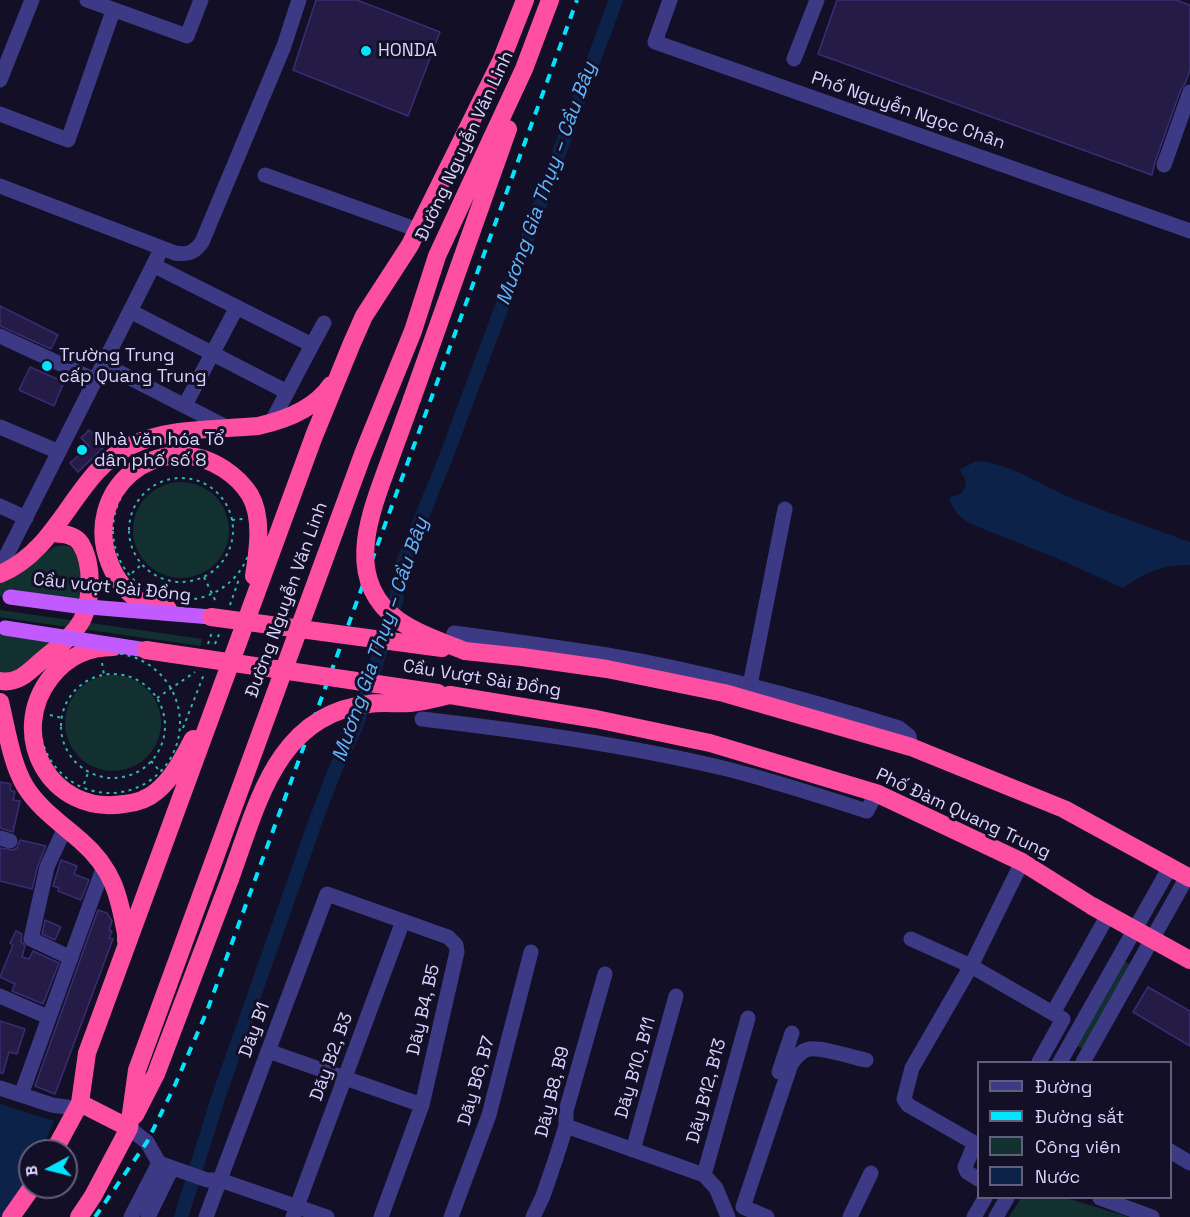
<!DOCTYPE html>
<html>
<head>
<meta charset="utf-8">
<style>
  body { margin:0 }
  #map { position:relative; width:1190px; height:1217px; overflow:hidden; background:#130f26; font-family:"Space Grotesk",sans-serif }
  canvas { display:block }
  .legend { position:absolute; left:977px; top:1061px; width:195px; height:138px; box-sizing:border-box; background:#130f26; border:2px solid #625e7d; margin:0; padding:8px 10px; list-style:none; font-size:18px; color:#d9d4ff }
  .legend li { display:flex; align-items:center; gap:12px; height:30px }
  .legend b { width:30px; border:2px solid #625e7d }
  .north { position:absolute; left:18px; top:1139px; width:60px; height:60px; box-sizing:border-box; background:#130f26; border:2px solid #625e7d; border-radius:50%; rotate:263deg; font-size:16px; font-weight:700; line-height:24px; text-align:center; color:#d9d4ff }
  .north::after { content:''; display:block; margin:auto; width:21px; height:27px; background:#00e5ff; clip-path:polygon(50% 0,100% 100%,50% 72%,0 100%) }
</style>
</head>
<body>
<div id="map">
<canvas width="1190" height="1217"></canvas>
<ul class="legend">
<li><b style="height:8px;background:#3d3a85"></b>Đường</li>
<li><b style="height:8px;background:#00e5ff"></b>Đường sắt</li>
<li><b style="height:16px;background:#12302f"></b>Công viên</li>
<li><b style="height:16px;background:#0c2248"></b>Nước</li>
</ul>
<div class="north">B</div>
</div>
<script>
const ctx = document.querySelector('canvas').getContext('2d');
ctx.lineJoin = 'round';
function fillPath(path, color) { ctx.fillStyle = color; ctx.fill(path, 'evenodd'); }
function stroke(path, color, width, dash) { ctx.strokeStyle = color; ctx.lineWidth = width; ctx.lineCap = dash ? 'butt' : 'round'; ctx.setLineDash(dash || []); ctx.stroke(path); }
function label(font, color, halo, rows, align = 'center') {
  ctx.font = font + ' "Space Grotesk",sans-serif'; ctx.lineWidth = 6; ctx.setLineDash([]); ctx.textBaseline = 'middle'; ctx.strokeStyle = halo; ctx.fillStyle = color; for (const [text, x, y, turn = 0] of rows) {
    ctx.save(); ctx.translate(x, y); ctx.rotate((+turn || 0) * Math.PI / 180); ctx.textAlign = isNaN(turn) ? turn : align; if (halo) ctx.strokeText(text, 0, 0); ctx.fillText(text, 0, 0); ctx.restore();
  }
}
fillPath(new Path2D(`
  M133 530a48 48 0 1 1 96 0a48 48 0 1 1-96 0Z
  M63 545 72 547 79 552 88 609 0 596V581L21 572 54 547Z
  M0 610 202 639 201 646 5 618 0 617Z
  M0 631 62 640 21 675 0 673Z
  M65 723a48 48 0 1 1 96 0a48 48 0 1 1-96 0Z
  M1124 961 1131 965 1083 1049 1077 1046Z
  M1021 1198H1066L1129 1217H1009Z`), '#12302f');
fillPath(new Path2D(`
  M976 461C1008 462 1039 484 1067 496 1108 513 1149 527 1190 542V565C1165 564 1143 573 1123 588L1056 558 971 524C959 517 953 511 949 497 966 497 971 482 959 470Z
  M0 1104 54 1121 41 1151H30V1175L2 1217H0Z`), '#0c2248');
stroke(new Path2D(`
  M181 1217 218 1098 317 817 335 770 356 727 396 601 402 565 446 457 616 0`), '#0c2248', 14);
const building = new Path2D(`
  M316 0H357L440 32 408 116 293 70Z
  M837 0H1176L1190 5V70L1185 84 1181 89 1155 162 1152 175 818 54Z
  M0 306 58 335 51 349 0 326Z
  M30 367 64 382 54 406 19 390Z
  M89 430 105 446 78 472 70 463 89 446 81 438Z
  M0 782 11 784 10 790 15 792 13 800 20 801 13 832 0 828Z
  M20 840 46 846 38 865 32 889 0 881V848L13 850 17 848Z
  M61 860 77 866 74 874 89 880 81 900 58 891 59 888 53 886Z
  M98 910 107 913 112 921 109 930 112 931 109 938 113 939 55 1094 35 1086Z
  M45 920 61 927 55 940 42 934Z
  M16 931 22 934 21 941 25 946 22 957 29 959 33 951 59 963 43 1004 12 991 15 984 0 977 13 945 10 943Z
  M1148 987 1190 1011V1046L1133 1012Z
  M0 1021 25 1029 17 1054 9 1052 3 1073H0Z`);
fillPath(building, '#241b47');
stroke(building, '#3b2d73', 1.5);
stroke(new Path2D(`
  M113 530a70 70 0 1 1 140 0a70 70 0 1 1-140 0Z
  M129 530a52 52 0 1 1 104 0a52 52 0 1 1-104 0Z
  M232 520 243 519
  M132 573 142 564
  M204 577 217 604
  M230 605 239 579
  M208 644 212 632
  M215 644 220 632
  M40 723a70 70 0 1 1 140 0a70 70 0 1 1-140 0Z
  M102 663 104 675
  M61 726a52 52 0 1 1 104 0a52 52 0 1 1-104 0Z
  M157 698 195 672
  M50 715 62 718
  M183 728 204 674
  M151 761 158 769
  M84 784 88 773`), '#2fb8b0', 2, [3, 4.5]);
stroke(new Path2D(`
  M87 0 187 36 201 0
  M670 0 655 42 1190 231
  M794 59 817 0
  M0 80 32 0
  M0 114 68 140 113 11
  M1164 165 1190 92
  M265 175 418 230
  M0 186 175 253C188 255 194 253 202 242L284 46 299 0
  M153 265 312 345 271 423
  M130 311 287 392
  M0 336 95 380
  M312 345 324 323
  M103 364 230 429
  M185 405 237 307
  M0 427 59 452
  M0 506 26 518
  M0 568 162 248
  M454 633C505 640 556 647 607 655 706 672 803 698 899 728L909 736 911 747
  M750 685 785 509
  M422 719C524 731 627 745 727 769 774 781 820 796 867 811L876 793
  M65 828 47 867 31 939 71 958
  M0 838 10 841
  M911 939 971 966 1063 1019 1039 1062
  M0 996 48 1017
  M1053 1013 1108 915
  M268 1051 422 1105
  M1060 1062 1170 867
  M1083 1062 1187 877
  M779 1072 792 1033
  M0 1088 52 1105 74 1108 80 1103
  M21 1095 104 866
  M566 1126 704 1175 716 1188 728 1217
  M129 1128 147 1142 159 1163 207 1180H220L327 1217
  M975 1143 965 1167 967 1172 978 1179
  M978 1145 908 1105 904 1099 912 1068 971 966 1022 862
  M633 1150 676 996
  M1170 1151 1190 1163
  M704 1175 748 1018
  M1100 1198 1152 1217
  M131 1217 159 1163
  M148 1217 172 1168
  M206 1217 327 894 448 937 456 945 457 952 422 1105 381 1217
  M293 1217 403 921
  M451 1217 489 1115 531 952
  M533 1217 543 1196 556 1158 566 1126V1111L605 974
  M767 1217 743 1207 791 1064C796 1058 800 1051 809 1049 823 1047 851 1057 866 1060
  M850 1217 871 1173
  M974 1217 985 1198
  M996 1217 1007 1198`), '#3d3a85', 15);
stroke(new Path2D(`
  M412 399 508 129
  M0 574C62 548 75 471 132 445 171 427 216 430 258 426 285 420 315 409 331 385
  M168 609C161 607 152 607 145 604 129 596 116 580 110 564 80 491 158 426 224 469 233 475 244 485 250 495 263 517 258 551 254 576
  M114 647C88 647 68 656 51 677 6 734 50 816 124 804 135 803 148 799 157 791 173 778 184 756 193 739
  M465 651 522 657 607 669 724 693 911 747 1064 809 1190 878
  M0 681C17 684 28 673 40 662 55 649 72 638 82 620 92 600 93 564 81 544 75 534 62 534 52 533
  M450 695 596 719 710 743 876 793 1022 862 1092 906 1190 960
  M0 702C7 730 11 762 25 786 39 809 62 824 81 841 113 869 119 895 126 934V941
  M80 1103 129 1128
  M135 1115 156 1074 230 879
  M54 1151 80 1103 87 1053 314 436 352 343 364 316 410 245 501 61 525 0
  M11 1217 32 1187
  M79 1217 93 1196 129 1128 137 1070 363 454 413 331 437 256 524 69 550 0`), '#ff4fa3', 18);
stroke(new Path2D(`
  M95 1217 147 1142 175 1085 207 1011 577 0`), '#00e5ff', 4, [9, 8]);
stroke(new Path2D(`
  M10 597 77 606 211 617
  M5 628 146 650`), '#c25bff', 15);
stroke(new Path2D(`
  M412 399C403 423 394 448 385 473 367 522 346 582 398 620 418 634 443 642 465 651
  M211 617 442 648
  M146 650 438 693
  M230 879C257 806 276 714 369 704 382 702 396 704 410 703 423 702 437 698 450 695`), '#ff4fa3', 18);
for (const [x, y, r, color] of [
  [366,51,6,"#00e5ff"],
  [47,366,6,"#00e5ff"],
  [82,450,6,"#00e5ff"]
]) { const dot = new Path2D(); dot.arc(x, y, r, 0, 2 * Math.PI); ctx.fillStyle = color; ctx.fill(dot); stroke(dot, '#130f26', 2); }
label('18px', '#d9d4ff', '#130f26', [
  ["HONDA",378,51],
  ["Trường Trung",59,356],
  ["cấp Quang Trung",59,377],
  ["Nhà văn hóa Tổ",94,440],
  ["dân phố số 8",94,461]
], 'left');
label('18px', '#d9d4ff', '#130f26', [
  ["Phố Nguyễn Ngọc Chân",908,111,19],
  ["Đường Nguyễn Văn Linh",465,146,-65],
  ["Cầu vượt Sài Đồng",112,588,6],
  ["Đường Nguyễn Văn Linh",287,600,-70],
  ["Cầu Vượt Sài Đồng",482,679,9],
  ["Phố Đàm Quang Trung",963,814,25],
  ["Dãy B4, B5",424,1010,-77],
  ["Dãy B1",255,1030,-70],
  ["Dãy B2, B3",332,1057,-70],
  ["Dãy B10, B11",636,1068,-74],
  ["Dãy B6, B7",477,1081,-74],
  ["Dãy B12, B13",707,1091,-75],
  ["Dãy B8, B9",553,1092,-76]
]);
label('italic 20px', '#62b6ff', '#130f26', [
  ["Mương Gia Thụy – Cầu Bây",547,184,-70],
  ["Mương Gia Thụy – Cầu Bây",381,640,-71]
]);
</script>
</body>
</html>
